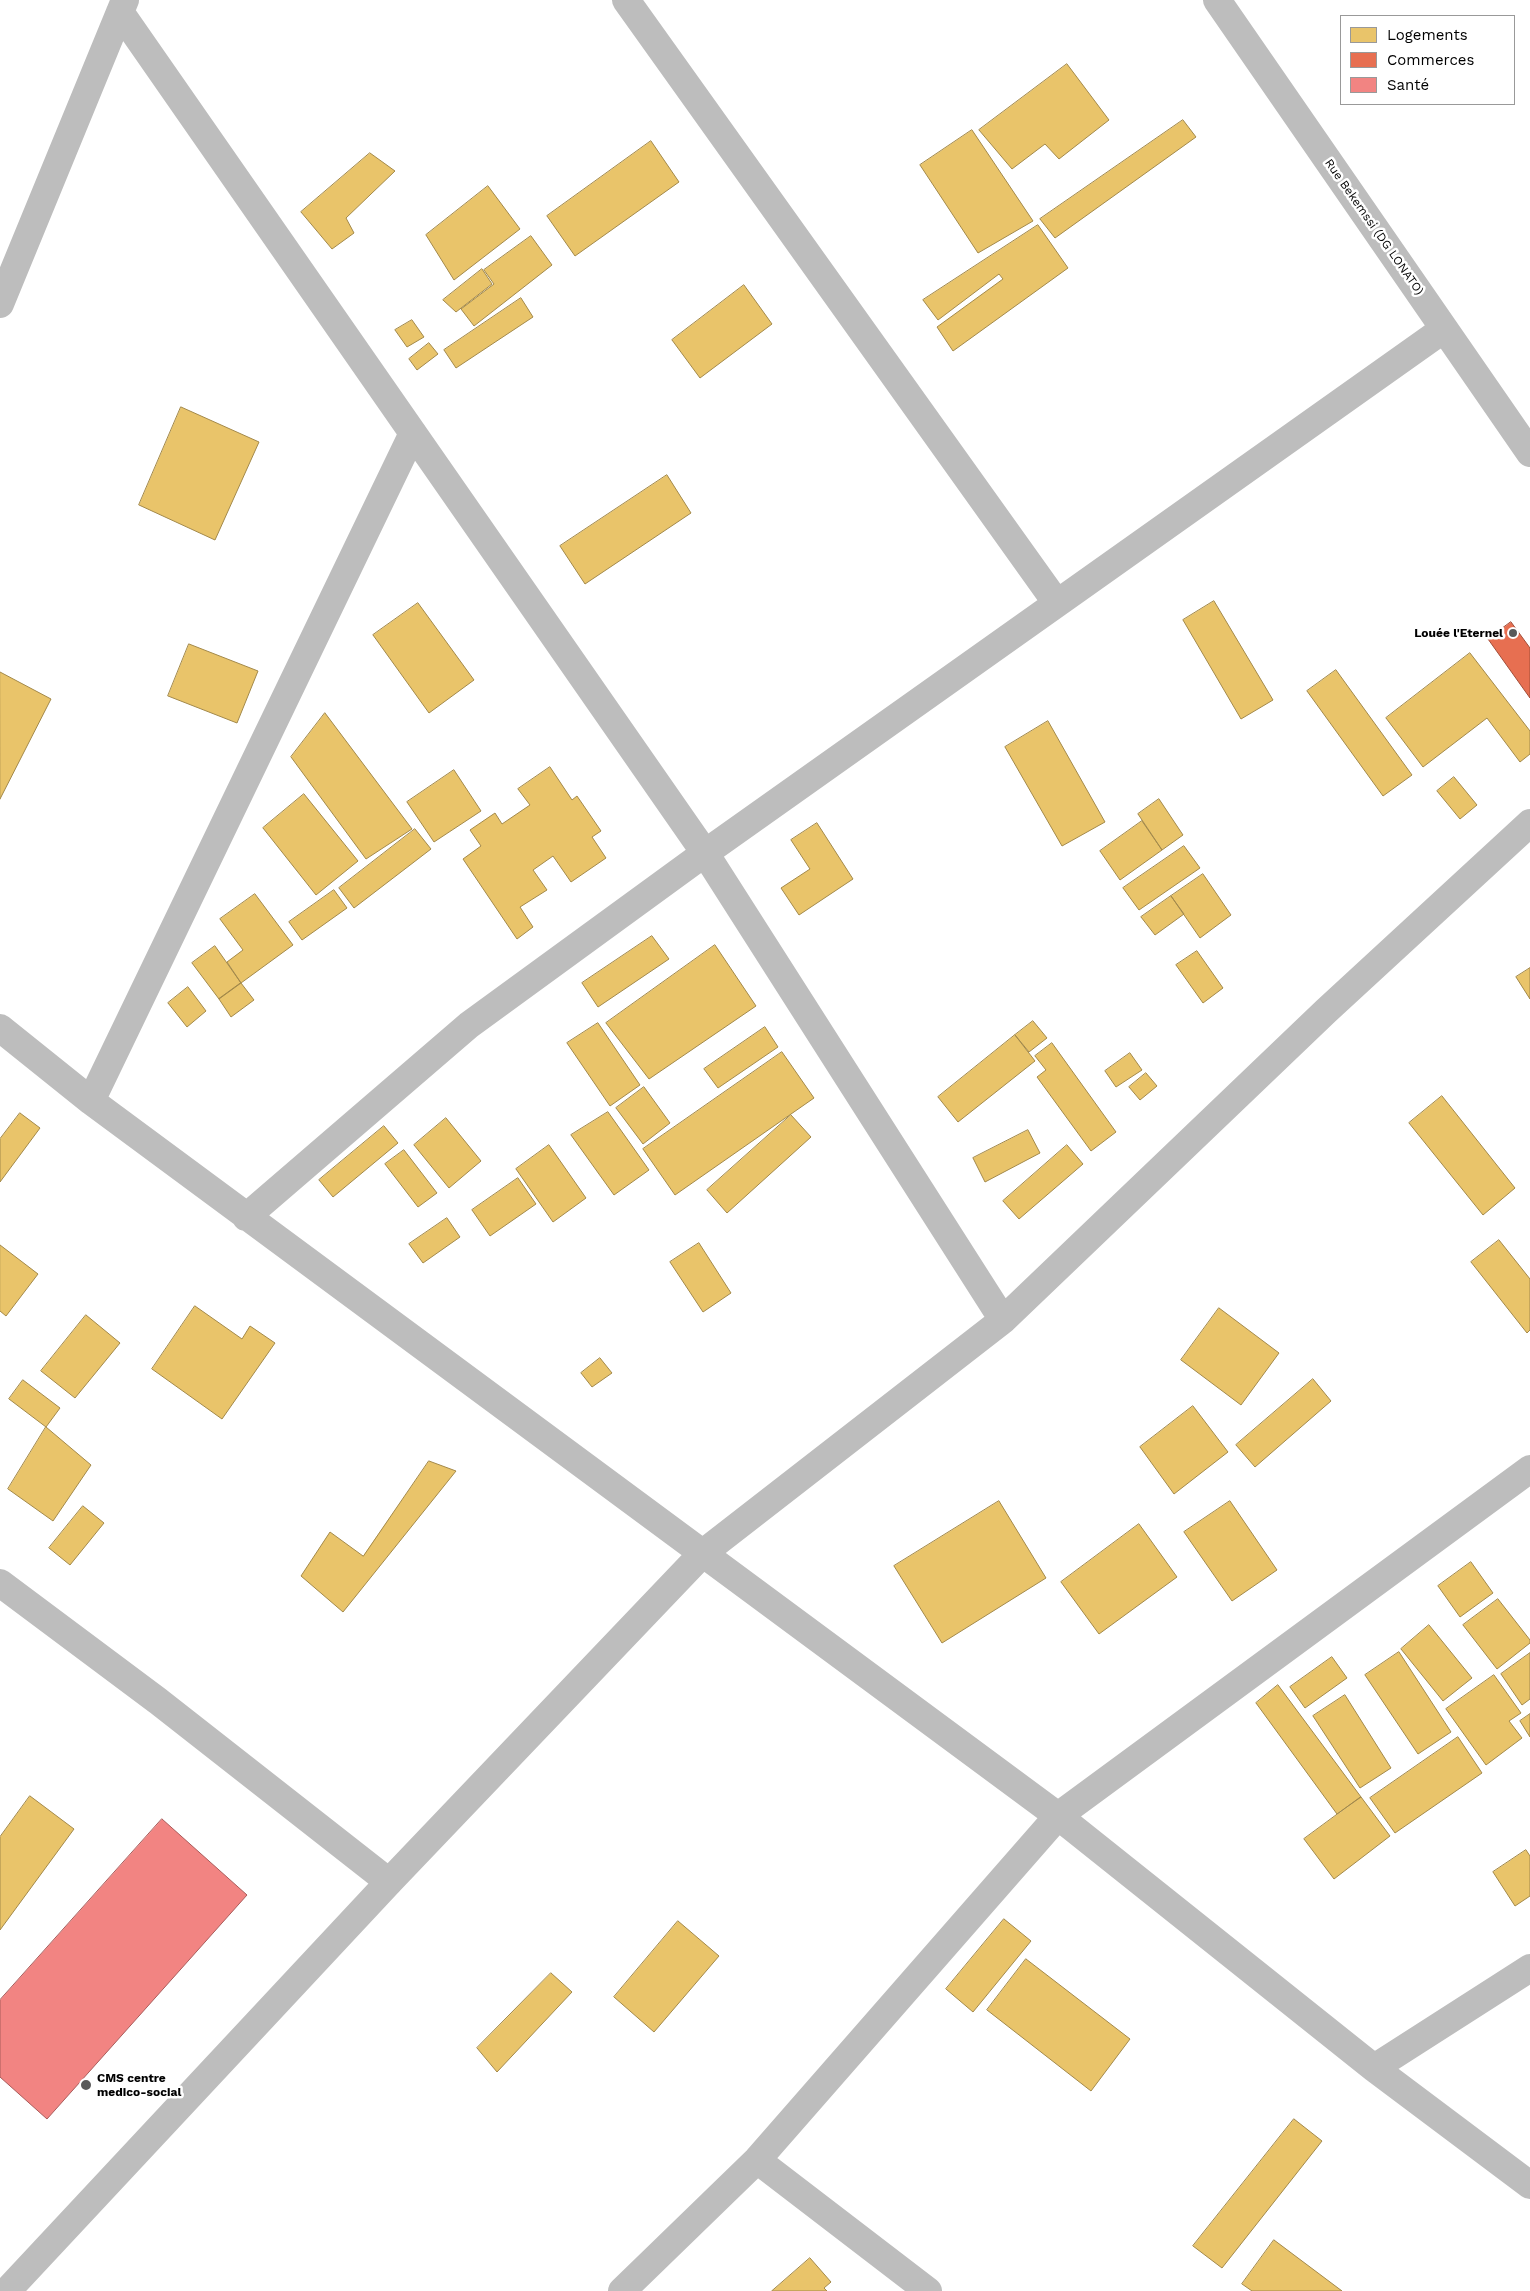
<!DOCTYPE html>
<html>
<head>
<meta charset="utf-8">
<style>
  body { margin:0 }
  #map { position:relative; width:1530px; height:2291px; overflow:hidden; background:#fff; font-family:"Work Sans",sans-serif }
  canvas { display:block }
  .legend { position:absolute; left:1340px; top:15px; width:175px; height:90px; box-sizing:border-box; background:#fff; border:1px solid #999; margin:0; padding:6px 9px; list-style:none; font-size:15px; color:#000 }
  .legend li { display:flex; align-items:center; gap:10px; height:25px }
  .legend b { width:25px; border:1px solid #999 }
</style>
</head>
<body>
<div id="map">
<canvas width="1530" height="2291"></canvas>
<ul class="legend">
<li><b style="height:14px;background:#e9c46a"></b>Logements</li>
<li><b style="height:14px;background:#e76f51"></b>Commerces</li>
<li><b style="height:14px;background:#f28482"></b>Santé</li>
</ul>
</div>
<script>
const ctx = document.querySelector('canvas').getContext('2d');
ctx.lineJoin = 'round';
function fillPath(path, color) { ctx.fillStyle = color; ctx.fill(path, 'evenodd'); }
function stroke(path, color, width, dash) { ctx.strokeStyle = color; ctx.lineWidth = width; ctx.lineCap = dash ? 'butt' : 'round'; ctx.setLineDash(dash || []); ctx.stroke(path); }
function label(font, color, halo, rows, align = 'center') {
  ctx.font = font + ' "Work Sans",sans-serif'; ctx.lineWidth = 5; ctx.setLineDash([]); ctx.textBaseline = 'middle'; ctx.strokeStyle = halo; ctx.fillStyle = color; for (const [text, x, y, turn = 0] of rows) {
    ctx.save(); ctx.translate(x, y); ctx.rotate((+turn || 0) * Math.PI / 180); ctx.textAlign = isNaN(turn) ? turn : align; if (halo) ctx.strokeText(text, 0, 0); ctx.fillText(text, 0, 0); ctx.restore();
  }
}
const homes = new Path2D(`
  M1067 64 1109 120 1059 159 1045 144 1012 169 979 130Z
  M1183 120 1196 137 1055 238 1040 219Z
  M972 130 1033 221 978 253 920 165Z
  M651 141 679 182 575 256 547 216Z
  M370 153 395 171 346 218 354 233 332 249 301 212Z
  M488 186 520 229 454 280 426 235Z
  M1038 225 1068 268 953 351 937 327 1003 279 999 274 938 320 923 300Z
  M531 236 552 265 474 326 461 309 494 284 484 270Z
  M482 269 492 284 456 312 443 300Z
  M744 285 772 324 700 378 672 340Z
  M521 298 533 317 456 368 444 350Z
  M412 320 424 337 407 347 395 330Z
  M429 343 438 354 417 370 409 359Z
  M181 407 259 442 215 540 139 505Z
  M667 475 691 513 585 584 560 546Z
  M1214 601 1273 700 1241 719 1183 620Z
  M418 603 474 680 429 713 373 635Z
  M189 644 258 671 237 723 168 696Z
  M1470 653 1530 731V754L1520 762 1487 718 1423 767 1386 718Z
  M1336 670 1412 775 1383 796 1307 691Z
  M0 672 51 699 0 799Z
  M325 713 412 829 366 859 291 757Z
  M1048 721 1105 822 1062 846 1005 747Z
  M550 767 572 800 577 796 601 831 592 837 606 858 571 882 553 856 533 870 547 890 520 907 533 927 517 939 463 859 481 846 470 830 495 813 502 824 530 805 518 789Z
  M454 770 481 811 434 842 407 802Z
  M1454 777 1477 805 1460 819 1437 791Z
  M304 794 358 861 316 895 263 828Z
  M1159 799 1183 835 1162 850 1138 814Z
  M1142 821 1162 850 1120 880 1100 851Z
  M817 823 853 879 799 915 781 888 810 869 791 840Z
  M415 829 431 849 354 908 339 888Z
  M1184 846 1200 868 1139 910 1123 888Z
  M1203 874 1231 915 1200 938 1171 896Z
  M334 890 347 908 302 940 289 922Z
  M255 894 293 945 241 983 227 962 243 950 220 919Z
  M1171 896 1184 914 1155 935 1141 917Z
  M652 936 669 959 598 1007 582 983Z
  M715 945 756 1006 649 1079 606 1023Z
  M215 946 241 983 219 999 192 963Z
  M1197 951 1223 988 1203 1003 1176 965Z
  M1530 968V999L1516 977Z
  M241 983 254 1000 231 1017 219 999Z
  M188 987 206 1011 187 1027 168 1003Z
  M1033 1021 1047 1038 1029 1052 1015 1035Z
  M598 1023 640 1085 610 1106 567 1043Z
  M765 1027 778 1047 718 1088 704 1069Z
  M1015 1035 1035 1061 958 1122 938 1097Z
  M1052 1043 1116 1132 1091 1151 1037 1077 1046 1070 1035 1056Z
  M782 1052 814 1098 675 1195 643 1149Z
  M1130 1053 1142 1070 1116 1087 1105 1071Z
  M1146 1073 1157 1086 1140 1100 1129 1087Z
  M644 1087 670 1123 643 1144 616 1108Z
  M1442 1096 1515 1188 1483 1215 1409 1123Z
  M608 1112 649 1170 614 1195 571 1135Z
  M20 1113 40 1128 0 1182V1139Z
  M791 1115 811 1137 727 1213 707 1190Z
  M446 1118 481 1161 449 1188 414 1145Z
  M384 1126 398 1143 333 1197 319 1180Z
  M1028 1130 1040 1153 985 1182 973 1158Z
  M549 1145 586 1198 553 1222 516 1169Z
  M1067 1145 1083 1164 1019 1219 1003 1201Z
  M404 1150 437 1193 418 1207 385 1164Z
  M518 1178 536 1204 490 1236 472 1210Z
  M447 1218 460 1237 423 1263 409 1244Z
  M1499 1240 1530 1279V1330L1527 1333 1471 1262Z
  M699 1243 731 1293 703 1312 670 1262Z
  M0 1245 38 1274 6 1316 0 1311Z
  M195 1306 242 1339 250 1326 275 1343 222 1419 152 1369Z
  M1219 1308 1279 1353 1241 1405 1181 1360Z
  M86 1315 120 1343 75 1398 41 1371Z
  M600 1358 612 1373 592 1387 581 1373Z
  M1313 1379 1331 1401 1255 1467 1236 1445Z
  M23 1380 60 1408 46 1427 9 1399Z
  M1193 1406 1228 1452 1174 1494 1140 1447Z
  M46 1427 91 1465 53 1521 8 1489Z
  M429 1461 456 1471 343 1612 301 1576 330 1532 363 1556Z
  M999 1501 1046 1578 942 1643 894 1566Z
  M1230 1501 1277 1570 1232 1601 1184 1532Z
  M83 1506 104 1523 70 1565 49 1548Z
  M1139 1524 1177 1577 1099 1634 1061 1582Z
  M1471 1562 1493 1593 1460 1617 1438 1586Z
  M1498 1599 1530 1640V1643L1497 1669 1463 1625Z
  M1429 1625 1472 1678 1443 1701 1401 1649Z
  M1399 1652 1451 1732 1418 1754 1365 1675Z
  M1530 1653V1699L1522 1705 1501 1674Z
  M1332 1657 1347 1678 1305 1708 1290 1687Z
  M1494 1675 1521 1713 1509 1721 1522 1738 1486 1765 1446 1709Z
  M1278 1685 1361 1797 1337 1814 1256 1703Z
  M1345 1695 1391 1768 1360 1788 1313 1716Z
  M1530 1714V1737L1520 1721Z
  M1458 1737 1482 1773 1395 1833 1370 1798Z
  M30 1796 74 1829 0 1930V1837Z
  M1361 1797 1390 1836 1334 1879 1304 1839Z
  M1526 1850 1530 1856V1896L1515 1906 1493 1872Z
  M1004 1919 1031 1941 973 2012 946 1989Z
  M678 1921 719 1956 654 2032 614 1997Z
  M1026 1959 1130 2039 1091 2091 987 2010Z
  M551 1973 572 1992 497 2072 477 2048Z
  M1294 2119 1322 2141 1222 2268 1193 2246Z
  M1274 2240 1342 2291H1252L1242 2284Z
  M810 2258 831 2282 824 2288 827 2291H772Z`);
fillPath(homes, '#e9c46a');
stroke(homes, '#a3894a', 1);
const shops = new Path2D(`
  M1511 622 1530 648V698L1488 639Z`);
fillPath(shops, '#e76f51');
stroke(shops, '#a24e39', 1);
const health = new Path2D(`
  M162 1819 247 1895 47 2119 0 2077V2000Z`);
fillPath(health, '#f28482');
stroke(health, '#a95c5b', 1);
stroke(new Path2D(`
  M626 0 1056 602
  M1217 0 1530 453
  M120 12 705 853 1003 1320
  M0 304 125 0
  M0 1028 91 1101 1058 1816 1374 2068 1530 2185
  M91 1101 413 433
  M246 1217 469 1025 705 853 1444 329
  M0 1583 158 1701 389 1882
  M1374 2068 1530 1968
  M757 2160 928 2291
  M7 2291 389 1882 703 1553 1003 1320 1326 1011 1530 823
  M622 2291 757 2160 1058 1816 1530 1469`), '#bdbdbd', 28);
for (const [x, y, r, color] of [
  [1513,633,5,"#595959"],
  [86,2085,6,"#595959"]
]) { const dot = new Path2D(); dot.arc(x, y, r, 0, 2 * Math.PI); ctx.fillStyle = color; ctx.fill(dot); stroke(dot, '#fff', 2); }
label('12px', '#000', '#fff', [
  ["Rue Bekemssi (DG LONATO)",1374,227,55]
]);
label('bold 12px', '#000', '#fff', [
  ["Louée l'Eternel",1503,633],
  ["CMS centre",97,2078,"left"],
  ["medico-social",97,2092,"left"]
], 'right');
</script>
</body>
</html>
